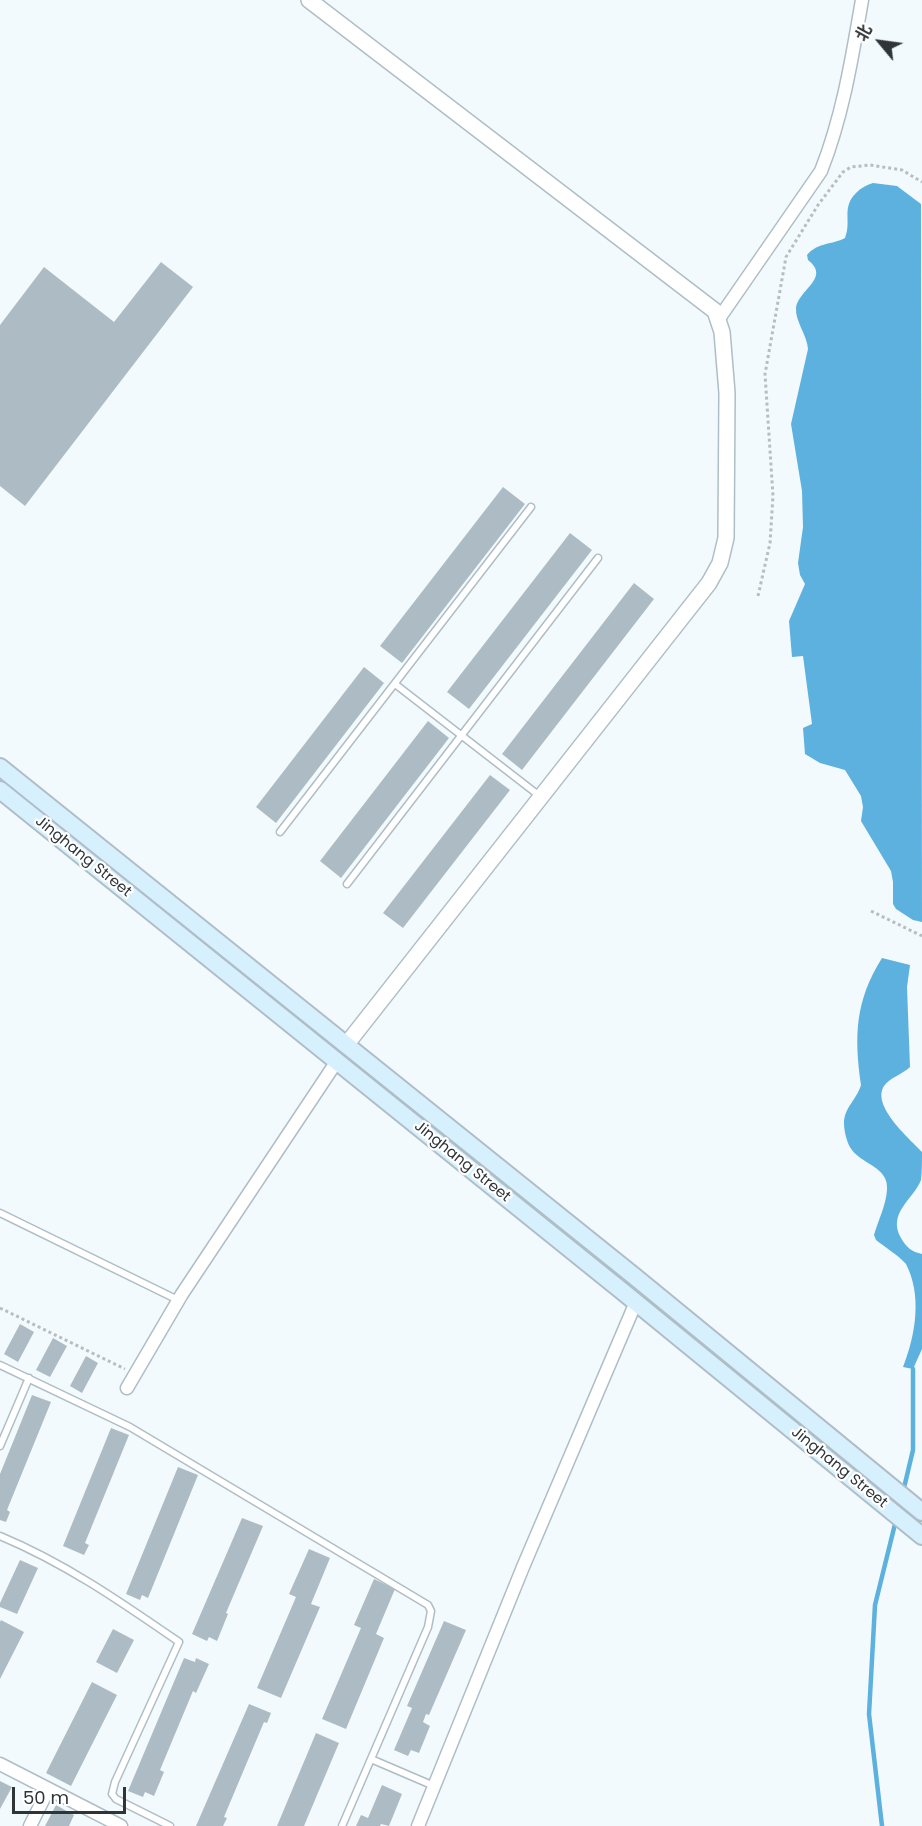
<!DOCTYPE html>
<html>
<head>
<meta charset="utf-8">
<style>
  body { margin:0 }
  #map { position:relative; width:922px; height:1826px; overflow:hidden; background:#f3fafd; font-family:Poppins,"Noto Sans SC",sans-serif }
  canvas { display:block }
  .north { position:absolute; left:850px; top:12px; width:60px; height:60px; -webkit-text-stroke:4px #fff; paint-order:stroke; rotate:299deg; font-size:16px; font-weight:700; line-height:24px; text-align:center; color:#2e3437 }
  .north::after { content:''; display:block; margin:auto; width:21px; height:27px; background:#2e3437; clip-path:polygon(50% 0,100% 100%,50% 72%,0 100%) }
  .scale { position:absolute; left:12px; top:1787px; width:114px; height:27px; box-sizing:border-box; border:3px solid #2e3437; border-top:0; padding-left:8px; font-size:18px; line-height:21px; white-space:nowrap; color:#2e3437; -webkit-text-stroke:4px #fff; paint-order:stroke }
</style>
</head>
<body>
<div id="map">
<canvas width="922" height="1826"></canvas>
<div class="north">北</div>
<div class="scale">50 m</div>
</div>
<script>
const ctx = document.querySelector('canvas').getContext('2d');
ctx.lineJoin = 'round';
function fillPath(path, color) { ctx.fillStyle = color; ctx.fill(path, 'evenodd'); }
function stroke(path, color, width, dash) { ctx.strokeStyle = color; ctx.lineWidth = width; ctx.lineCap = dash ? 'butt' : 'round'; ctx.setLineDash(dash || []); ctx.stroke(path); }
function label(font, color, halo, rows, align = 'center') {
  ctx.font = font + ' Poppins,sans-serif'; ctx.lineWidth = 4.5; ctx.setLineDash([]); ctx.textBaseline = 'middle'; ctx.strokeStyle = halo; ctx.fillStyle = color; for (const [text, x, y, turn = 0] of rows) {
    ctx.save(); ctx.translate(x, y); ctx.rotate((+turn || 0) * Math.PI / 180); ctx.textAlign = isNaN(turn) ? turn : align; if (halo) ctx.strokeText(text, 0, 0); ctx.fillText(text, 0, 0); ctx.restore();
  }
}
fillPath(new Path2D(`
  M873 183 897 186 921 204 922 922 913 920 896 909 893 904V882L891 871 861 821 863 807 861 796 845 770 820 763 805 754 803 728 812 724 803 656 792 657 789 621 805 584 800 575 798 563 803 527 802 491 791 424 808 349C807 335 795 321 796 308 799 289 831 278 808 260L807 255C818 242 832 245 845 238 852 221 841 208 856 193 861 188 866 185 873 183Z
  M882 958 910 965 907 987 910 1067C903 1074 889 1078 884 1086 871 1106 910 1139 922 1152 922 1160 922 1173 921 1180 913 1200 887 1213 901 1238 906 1247 912 1252 922 1254V1349L913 1369 903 1367C916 1334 922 1295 906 1264 898 1255 886 1248 876 1240L874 1235C878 1221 886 1205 887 1190 889 1167 863 1165 852 1150 847 1144 844 1131 844 1123 844 1108 857 1099 861 1085 854 1036 855 1001 882 958Z`), '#5db1de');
stroke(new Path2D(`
  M903 1492 913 1450V1369
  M882 1826 869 1714 875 1605 896 1520`), '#5db1de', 4.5);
fillPath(new Path2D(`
  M161 262 193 287 25 506 0 486V325L44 267 114 322Z
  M503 487 525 504 402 663 380 646Z
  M570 533 592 550 469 709 447 692Z
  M634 583 654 599 522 770 502 754Z
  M364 667 384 683 276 823 256 807Z
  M428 721 449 738 341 878 320 861Z
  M490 775 510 790 403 928 383 913Z
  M20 1324 34 1332 18 1362 4 1354Z
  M53 1338 67 1346 50 1377 36 1370Z
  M86 1356 98 1363 82 1393 70 1386Z
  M32 1395 51 1402 7 1510 10 1512 6 1522 0 1520V1474Z
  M111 1428 129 1435 85 1543 89 1545 84 1555 63 1546Z
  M178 1467 198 1475 148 1598 142 1595 140 1600 126 1594Z
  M242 1518 263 1526 226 1613 228 1614 217 1641 209 1637 207 1641 192 1634Z
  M309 1549 330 1558 311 1604 320 1607 281 1698 257 1688 296 1597 289 1594Z
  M20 1560 38 1568 17 1614 0 1607V1603Z
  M374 1579 395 1589 376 1634 384 1638 346 1729 322 1719 361 1628 354 1625Z
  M1 1620 24 1632 0 1679V1622Z
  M444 1621 466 1630 429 1715 426 1714 423 1722 430 1726 419 1753 411 1750 408 1756 394 1750 412 1708 407 1706Z
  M113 1629 134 1640 117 1673 96 1662Z
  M184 1658 195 1662 196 1658 209 1664 196 1693 193 1691 160 1770 164 1772 154 1796 145 1792 143 1797 128 1791Z
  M92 1682 117 1695 71 1786 46 1773Z
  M249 1704 271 1713 267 1723 264 1722 224 1817 227 1818 223 1826H196Z
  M316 1733 339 1743 304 1826H277Z
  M0 1781 12 1787 0 1809Z
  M382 1785 402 1794 389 1826 381 1824 380 1826H356L361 1815 368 1818Z
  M56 1805 74 1815 69 1826H45Z`), '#adbcc4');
const service = new Path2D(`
  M395 684 541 797
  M280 832 531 507
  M347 884 598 558
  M0 1213 178 1300
  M0 1365 130 1427 428 1605 431 1611 428 1627 342 1826
  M0 1446 29 1378
  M0 1536C65 1563 121 1602 179 1642L115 1782 112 1794 116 1799 170 1826
  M371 1759 434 1786`);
const minor = new Path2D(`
  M718 320 821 171C843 115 852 58 862 0
  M127 1388 182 1294 337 1061
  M0 1764 121 1826
  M30 1826 48 1790
  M418 1826 523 1567 636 1302`);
const tertiary = new Path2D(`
  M309 0 715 311 722 332 727 393 726 538 720 563 709 583 346 1045`);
const secondary = new Path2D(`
  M0 767 634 1276 922 1512
  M0 790 622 1291 922 1536`);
stroke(service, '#afbec6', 9);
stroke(minor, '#afbec6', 15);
stroke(tertiary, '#afbec6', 18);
stroke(secondary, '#afbec6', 20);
stroke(new Path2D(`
  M758 596 770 543 773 496 765 374 786 257 818 205 843 172 851 167 870 165 902 170 922 182
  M871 911 922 936
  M0 1308 125 1369`), '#b7bec1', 3, [3, 3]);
stroke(service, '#fff', 6);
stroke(minor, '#fff', 12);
stroke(tertiary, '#fff', 15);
stroke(secondary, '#d6f0fe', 16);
label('15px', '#2e3437', '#fff', [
  ["Jinghang Street",83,857,39],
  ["Jinghang Street",462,1162,39],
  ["Jinghang Street",839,1468,39]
]);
</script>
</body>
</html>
